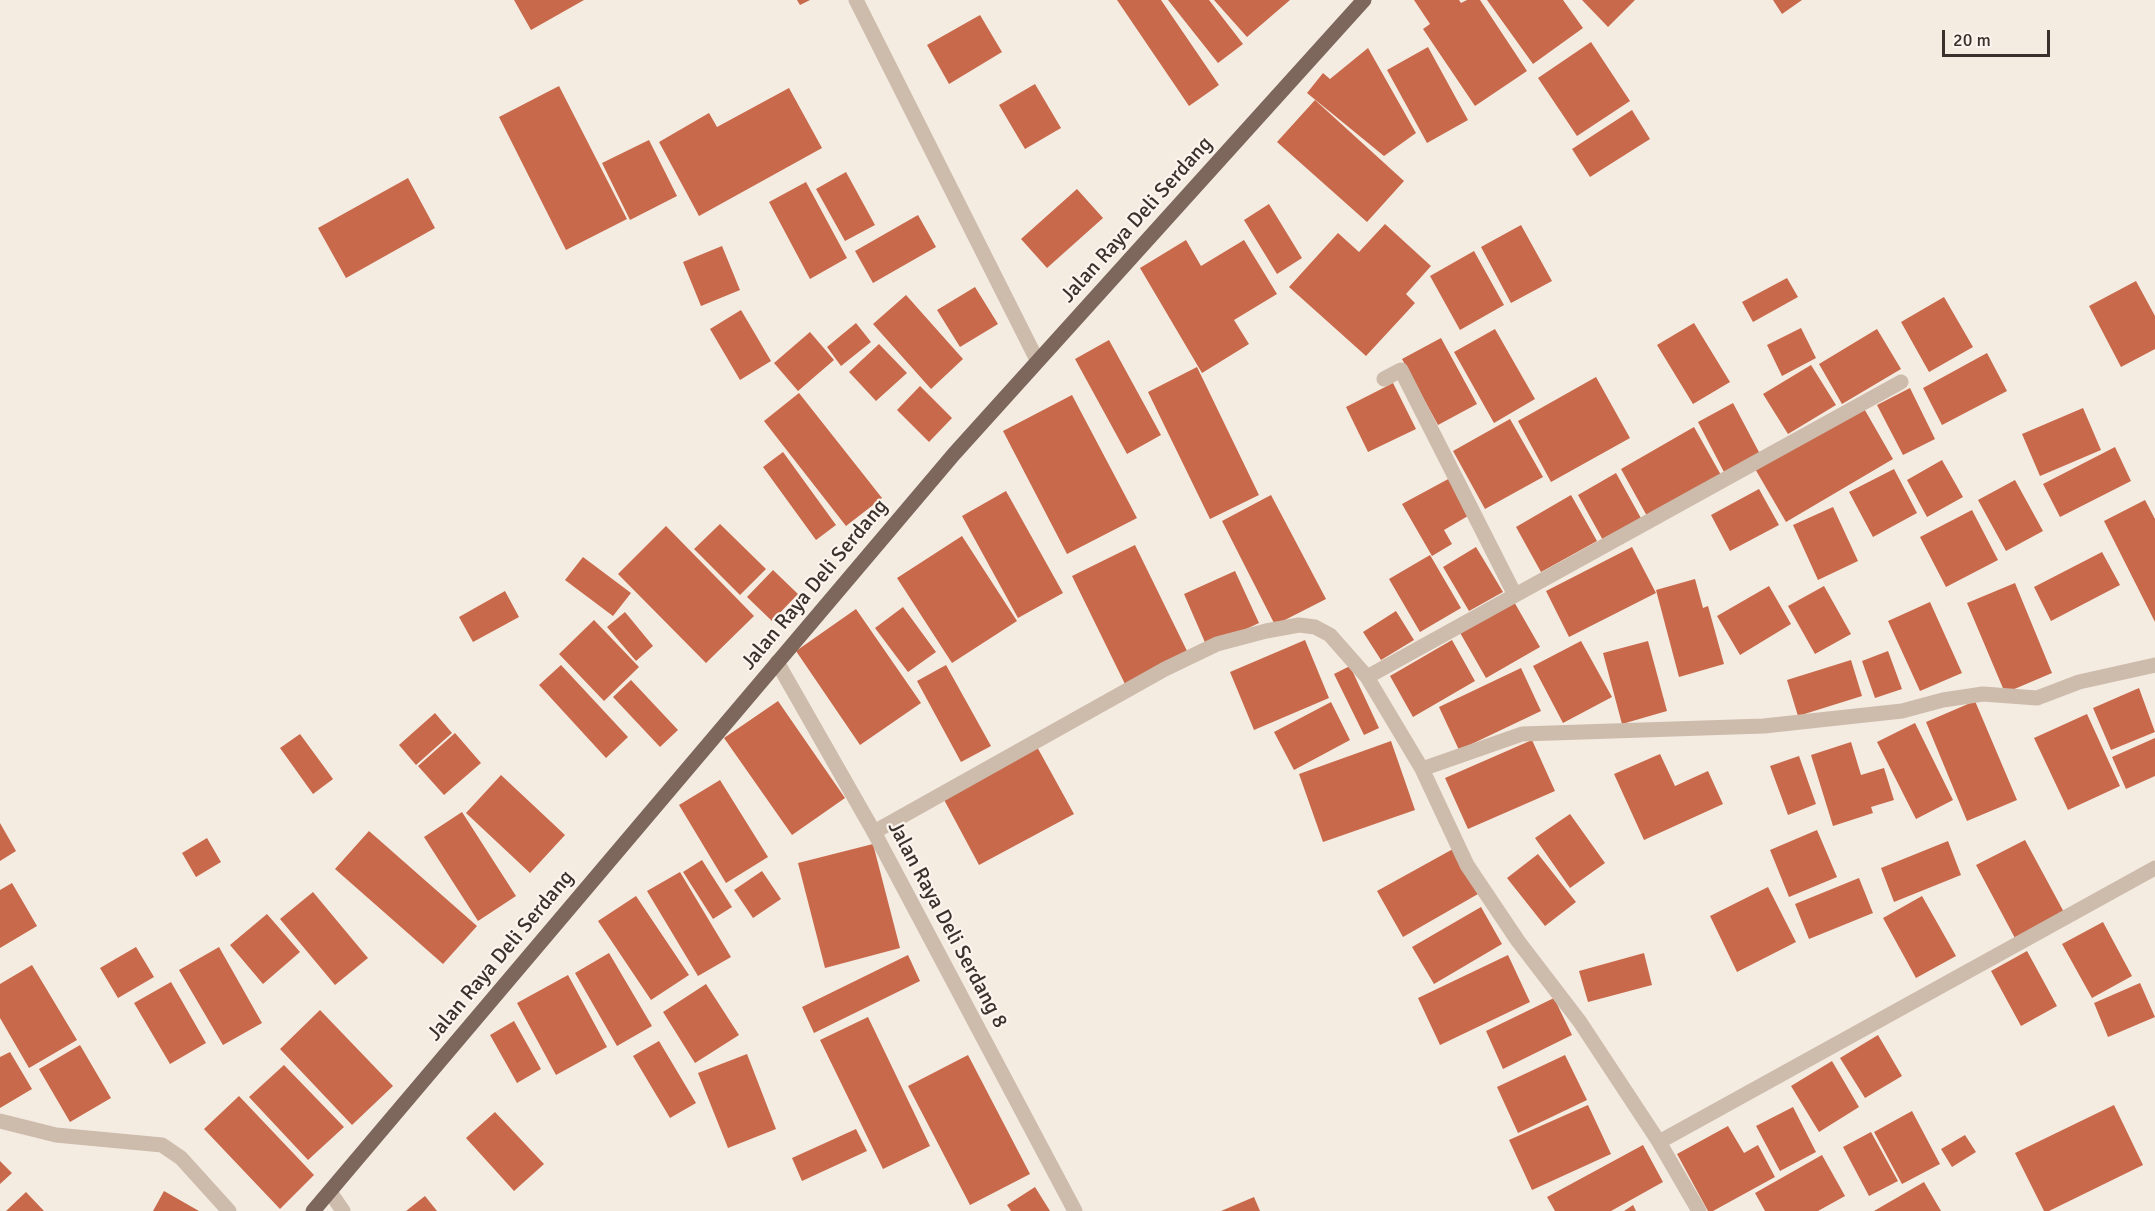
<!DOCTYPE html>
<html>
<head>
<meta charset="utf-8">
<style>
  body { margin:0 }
  #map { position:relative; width:2155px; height:1211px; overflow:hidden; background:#f4ebe1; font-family:Signika,sans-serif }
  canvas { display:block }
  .scale { position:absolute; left:1942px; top:30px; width:108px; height:27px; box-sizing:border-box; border:3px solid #3b302b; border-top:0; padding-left:8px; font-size:18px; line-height:21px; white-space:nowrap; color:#3b302b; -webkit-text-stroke:4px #fbf5ee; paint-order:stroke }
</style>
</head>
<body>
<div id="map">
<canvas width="2155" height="1211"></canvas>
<div class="scale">20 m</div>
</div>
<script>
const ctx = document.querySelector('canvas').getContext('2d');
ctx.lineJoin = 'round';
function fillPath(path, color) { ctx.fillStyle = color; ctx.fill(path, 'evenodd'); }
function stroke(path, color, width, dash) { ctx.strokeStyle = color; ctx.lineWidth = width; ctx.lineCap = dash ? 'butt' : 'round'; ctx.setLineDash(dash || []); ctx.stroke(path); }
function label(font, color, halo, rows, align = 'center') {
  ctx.font = font + ' Signika,sans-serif'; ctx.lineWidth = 4.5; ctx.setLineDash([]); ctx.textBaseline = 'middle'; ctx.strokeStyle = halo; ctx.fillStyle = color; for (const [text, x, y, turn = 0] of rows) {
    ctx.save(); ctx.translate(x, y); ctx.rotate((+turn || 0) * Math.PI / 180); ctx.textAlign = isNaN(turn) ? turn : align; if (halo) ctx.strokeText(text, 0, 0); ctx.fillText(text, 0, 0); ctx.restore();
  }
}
fillPath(new Path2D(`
  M514 0H584L531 30Z
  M797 0H810L800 5Z
  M1117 0H1161L1219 85 1189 106Z
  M1168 0H1209L1243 44 1218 63Z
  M1214 0H1290L1247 37Z
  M1414 0H1459L1461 3 1467 0H1480L1527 71 1475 106 1423 29 1430 24Z
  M1487 0H1563L1583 28 1533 64Z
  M1582 0H1635L1608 27Z
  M1773 0H1802L1782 14Z
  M980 15 1002 52 949 84 927 45Z
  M1591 42 1630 101 1577 136 1538 78Z
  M1428 47 1468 120 1427 143 1387 70Z
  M1368 48 1416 133 1384 156 1307 93 1323 73 1330 79Z
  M1035 84 1061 128 1025 149 999 105Z
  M559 86 627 219 566 250 499 117Z
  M789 88 822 148 699 216 659 142 709 113 717 127Z
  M1315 100 1404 181 1367 222 1277 142Z
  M1632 110 1650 139 1590 177 1572 149Z
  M649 140 677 196 630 220 602 163Z
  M846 172 875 225 845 241 816 189Z
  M408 178 435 228 346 278 318 228Z
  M806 182 847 258 810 279 769 202Z
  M1077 189 1103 218 1047 268 1021 239Z
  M1269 204 1302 258 1277 274 1244 220Z
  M918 215 936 247 873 283 855 251Z
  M1385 224 1431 266 1406 294 1415 303 1366 356 1289 287 1338 233 1359 252Z
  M1521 225 1552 281 1511 303 1481 247Z
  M1186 240 1201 266 1244 240 1277 294 1234 320 1249 344 1202 373 1140 268Z
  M722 246 740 290 701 306 683 262Z
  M1474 251 1504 305 1460 330 1430 276Z
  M1787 278 1798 297 1753 322 1742 302Z
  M2136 281 2155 316V349L2121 367 2089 306Z
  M975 287 998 324 960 347 937 310Z
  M906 295 963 359 931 389 873 324Z
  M1944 297 1973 347 1929 372 1901 322Z
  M741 310 771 361 740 380 710 329Z
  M856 323 871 342 841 366 827 347Z
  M1694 323 1730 382 1693 404 1657 345Z
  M1801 328 1816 358 1782 376 1767 345Z
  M1495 329 1535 399 1494 423 1454 352Z
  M1877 329 1901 369 1842 404 1819 364Z
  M810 332 834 360 798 391 774 363Z
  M1441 338 1477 404 1438 425 1402 359Z
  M1109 340 1161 435 1127 454 1075 359Z
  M879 344 907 373 876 401 849 372Z
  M1987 353 2007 391 1942 425 1923 388Z
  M1811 365 1836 405 1788 434 1763 394Z
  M1197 367 1259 495 1210 519 1148 392Z
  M1596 377 1630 438 1551 482 1518 421Z
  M1393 383 1416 429 1368 452 1346 407Z
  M920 386 952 418 929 442 897 410Z
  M1910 388 1935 439 1903 455 1877 405Z
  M799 393 882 498 846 526 764 421Z
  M1072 395 1137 518 1067 554 1003 431Z
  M1733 403 1760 454 1724 472 1698 422Z
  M1862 405 1893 459 1786 522 1754 467Z
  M2083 408 2101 450 2040 476 2022 434Z
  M1510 419 1543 477 1485 509 1453 451Z
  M1694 427 1721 475 1647 516 1621 469Z
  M2115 447 2131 481 2060 517 2043 484Z
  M783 452 836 525 816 540 763 467Z
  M1942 460 1963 497 1927 517 1907 480Z
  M1894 469 1917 513 1873 537 1849 492Z
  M1616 473 1642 520 1604 542 1578 495Z
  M1452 477 1473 513 1444 530 1452 544 1432 556 1402 504Z
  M2015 480 2043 531 2006 551 1978 500Z
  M1759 489 1779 525 1730 551 1711 515Z
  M1006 491 1063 593 1018 618 962 516Z
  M1271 495 1326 599 1275 625 1222 521Z
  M1571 495 1597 541 1541 572 1516 527Z
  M2145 500 2155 519V622L2104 521Z
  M1833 507 1858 561 1818 580 1793 525Z
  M1972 510 1998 560 1946 587 1920 537Z
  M720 524 766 569 740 595 694 549Z
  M666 526 754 616 706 663 618 574Z
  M962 536 1017 621 952 663 897 578Z
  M1135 545 1188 653 1125 684 1072 576Z
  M1476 547 1503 592 1469 611 1443 567Z
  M1632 547 1656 593 1569 637 1546 591Z
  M2102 552 2120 585 2051 621 2034 587Z
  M1430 555 1461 608 1420 632 1389 579Z
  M583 557 631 593 613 616 565 580Z
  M773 570 798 594 772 621 747 597Z
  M1235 571 1259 623 1207 647 1184 594Z
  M1695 579 1703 608 1708 606 1724 664 1679 677 1656 590Z
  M2015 583 2052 673 2005 693 1967 603Z
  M1769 586 1791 624 1740 655 1717 616Z
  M1824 586 1851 634 1815 654 1788 606Z
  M505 591 519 617 473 642 459 617Z
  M1513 600 1540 647 1486 678 1459 631Z
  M1930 602 1962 673 1920 691 1888 621Z
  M903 607 936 652 908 672 875 628Z
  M856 609 921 703 860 745 796 651Z
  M1396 611 1414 640 1381 660 1363 632Z
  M625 612 653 646 636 661 607 627Z
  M594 620 639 667 604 701 559 654Z
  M1305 640 1329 698 1254 730 1230 672Z
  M1452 640 1475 681 1413 717 1390 676Z
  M1581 641 1612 697 1563 723 1533 666Z
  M1648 641 1667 711 1622 724 1603 653Z
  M1888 651 1902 689 1875 698 1862 661Z
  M1851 660 1862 696 1798 716 1787 680Z
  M561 665 628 737 606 758 539 685Z
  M946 665 991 746 961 762 917 681Z
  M1350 666 1379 728 1364 735 1334 674Z
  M1521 668 1541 711 1459 750 1439 707Z
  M631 680 678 730 660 747 613 697Z
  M2139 688 2155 732 2111 750 2093 708Z
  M778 701 845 798 792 835 724 738Z
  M1975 701 2017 800 1967 821 1926 722Z
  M1331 702 1350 740 1294 770 1274 732Z
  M435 713 452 733 416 765 399 745Z
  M2087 714 2120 786 2068 810 2034 738Z
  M1915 723 1953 800 1916 819 1877 742Z
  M455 733 481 763 444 795 418 766Z
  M300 734 333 779 313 794 280 748Z
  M2155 738V776L2126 789 2112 757Z
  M1532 740 1555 791 1468 829 1445 778Z
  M1391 741 1415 810 1323 842 1299 774Z
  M1851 742 1861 775 1884 768 1894 800 1871 807 1873 813 1833 826 1811 755Z
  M1036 745 1074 814 979 865 942 796Z
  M1660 754 1675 786 1708 771 1723 804 1644 840 1614 774Z
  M1799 756 1816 804 1788 815 1770 766Z
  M501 775 565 835 530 873 466 813Z
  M720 780 768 857 726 883 679 805Z
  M462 812 516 896 478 921 424 837Z
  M1570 814 1605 863 1570 888 1535 838Z
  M0 823 16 851 0 861Z
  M1817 830 1837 877 1789 897 1770 850Z
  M369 831 477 926 443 964 335 869Z
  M207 838 221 862 196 877 182 853Z
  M2025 840 2065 914 2016 940 1976 865Z
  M1948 841 1961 875 1894 902 1881 868Z
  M873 844 900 948 825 968 798 863Z
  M1453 849 1478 894 1403 937 1377 891Z
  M1538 854 1576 902 1545 926 1507 878Z
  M702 860 732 907 713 919 683 872Z
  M762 871 781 899 753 918 734 890Z
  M680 872 731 957 698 976 647 891Z
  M1859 878 1873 913 1809 939 1795 904Z
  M12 883 37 926 0 948V890Z
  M1768 887 1796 942 1737 972 1710 916Z
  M313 892 368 958 335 985 280 919Z
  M636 896 689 975 651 1000 598 921Z
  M1922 896 1956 956 1916 978 1883 918Z
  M1481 907 1502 944 1434 984 1412 947Z
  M267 914 300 952 263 984 230 945Z
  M2103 922 2132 976 2092 998 2062 944Z
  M136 947 154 977 118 998 100 968Z
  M219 947 262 1023 223 1045 179 970Z
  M2027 951 2057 1006 2021 1026 1991 971Z
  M609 953 652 1026 617 1046 575 973Z
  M1644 953 1652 985 1588 1002 1579 971Z
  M908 955 920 981 814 1033 802 1007Z
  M1508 955 1530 1002 1440 1045 1418 998Z
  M32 965 77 1040 29 1068 0 1018V984Z
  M568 975 607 1047 556 1075 517 1003Z
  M171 982 206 1043 170 1064 134 1003Z
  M2140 983 2155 1017 2108 1037 2094 1003Z
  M706 984 739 1035 695 1063 663 1012Z
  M1554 998 1572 1035 1503 1069 1486 1031Z
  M320 1010 393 1086 352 1125 280 1049Z
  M868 1017 930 1146 883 1169 820 1040Z
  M514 1021 541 1069 517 1083 490 1035Z
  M1878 1035 1902 1076 1865 1098 1840 1058Z
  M659 1041 696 1103 670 1118 633 1056Z
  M80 1045 111 1098 70 1122 39 1069Z
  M10 1052 32 1089 0 1108V1057Z
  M747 1054 776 1129 728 1148 698 1073Z
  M968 1055 1030 1174 970 1205 908 1086Z
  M1565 1055 1587 1100 1518 1133 1497 1087Z
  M1832 1061 1859 1107 1819 1132 1791 1086Z
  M284 1065 344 1127 308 1160 249 1097Z
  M239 1096 314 1175 280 1209 204 1129Z
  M1588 1105 1611 1154 1532 1190 1509 1140Z
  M2114 1105 2143 1165 2049 1211H2044L2015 1153Z
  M1793 1107 1816 1152 1780 1171 1756 1126Z
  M1912 1111 1940 1164 1902 1184 1874 1132Z
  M495 1112 544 1164 514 1191 466 1138Z
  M1728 1126 1744 1153 1758 1145 1775 1177 1713 1211H1708L1677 1154Z
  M856 1129 867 1151 802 1181 792 1158Z
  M1871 1132 1898 1181 1869 1196 1843 1147Z
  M1965 1135 1976 1152 1952 1167 1941 1149Z
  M1643 1145 1663 1182 1611 1211H1555L1547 1197Z
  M1822 1155 1845 1196 1818 1211H1765L1755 1193Z
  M0 1161 12 1173 0 1184Z
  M1924 1182 1941 1211H1874Z
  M1035 1187 1050 1211H1011L1007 1205Z
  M164 1191 199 1211H153Z
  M26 1192 44 1211H6Z
  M425 1196 437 1211H406Z
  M1254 1197 1260 1211H1221Z
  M1633 1205 1636 1211H1624Z`), '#c8694b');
stroke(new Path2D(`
  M330 1192 343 1211`), '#cdbbac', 15);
stroke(new Path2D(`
  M856 0 1037 360
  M1384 379 1401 370 1515 595
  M1367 677 1901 382
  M1422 769 1522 734 1764 726 1902 711 1943 700 1983 694 2037 698 2079 682 2155 665
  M874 832 1165 669 1217 644 1266 631 1299 625 1315 627 1330 635 1367 677 1422 769 1467 865 1518 941 1580 1022 1659 1142 1699 1211
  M0 1121 56 1135 162 1145 181 1158 229 1211
  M1659 1142 2155 868`), '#cdbbac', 15);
stroke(new Path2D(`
  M777 662 874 832 1075 1211`), '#cdbbac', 15);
stroke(new Path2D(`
  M313 1211 954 454 1364 0`), '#7d675c', 15);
label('21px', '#3b302b', '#fbf5ee', [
  ["Jalan Raya Deli Serdang",1137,220,-48],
  ["Jalan Raya Deli Serdang",815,585,-50],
  ["Jalan Raya Deli Serdang 8",947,925,62],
  ["Jalan Raya Deli Serdang",501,956,-50]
]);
</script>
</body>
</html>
